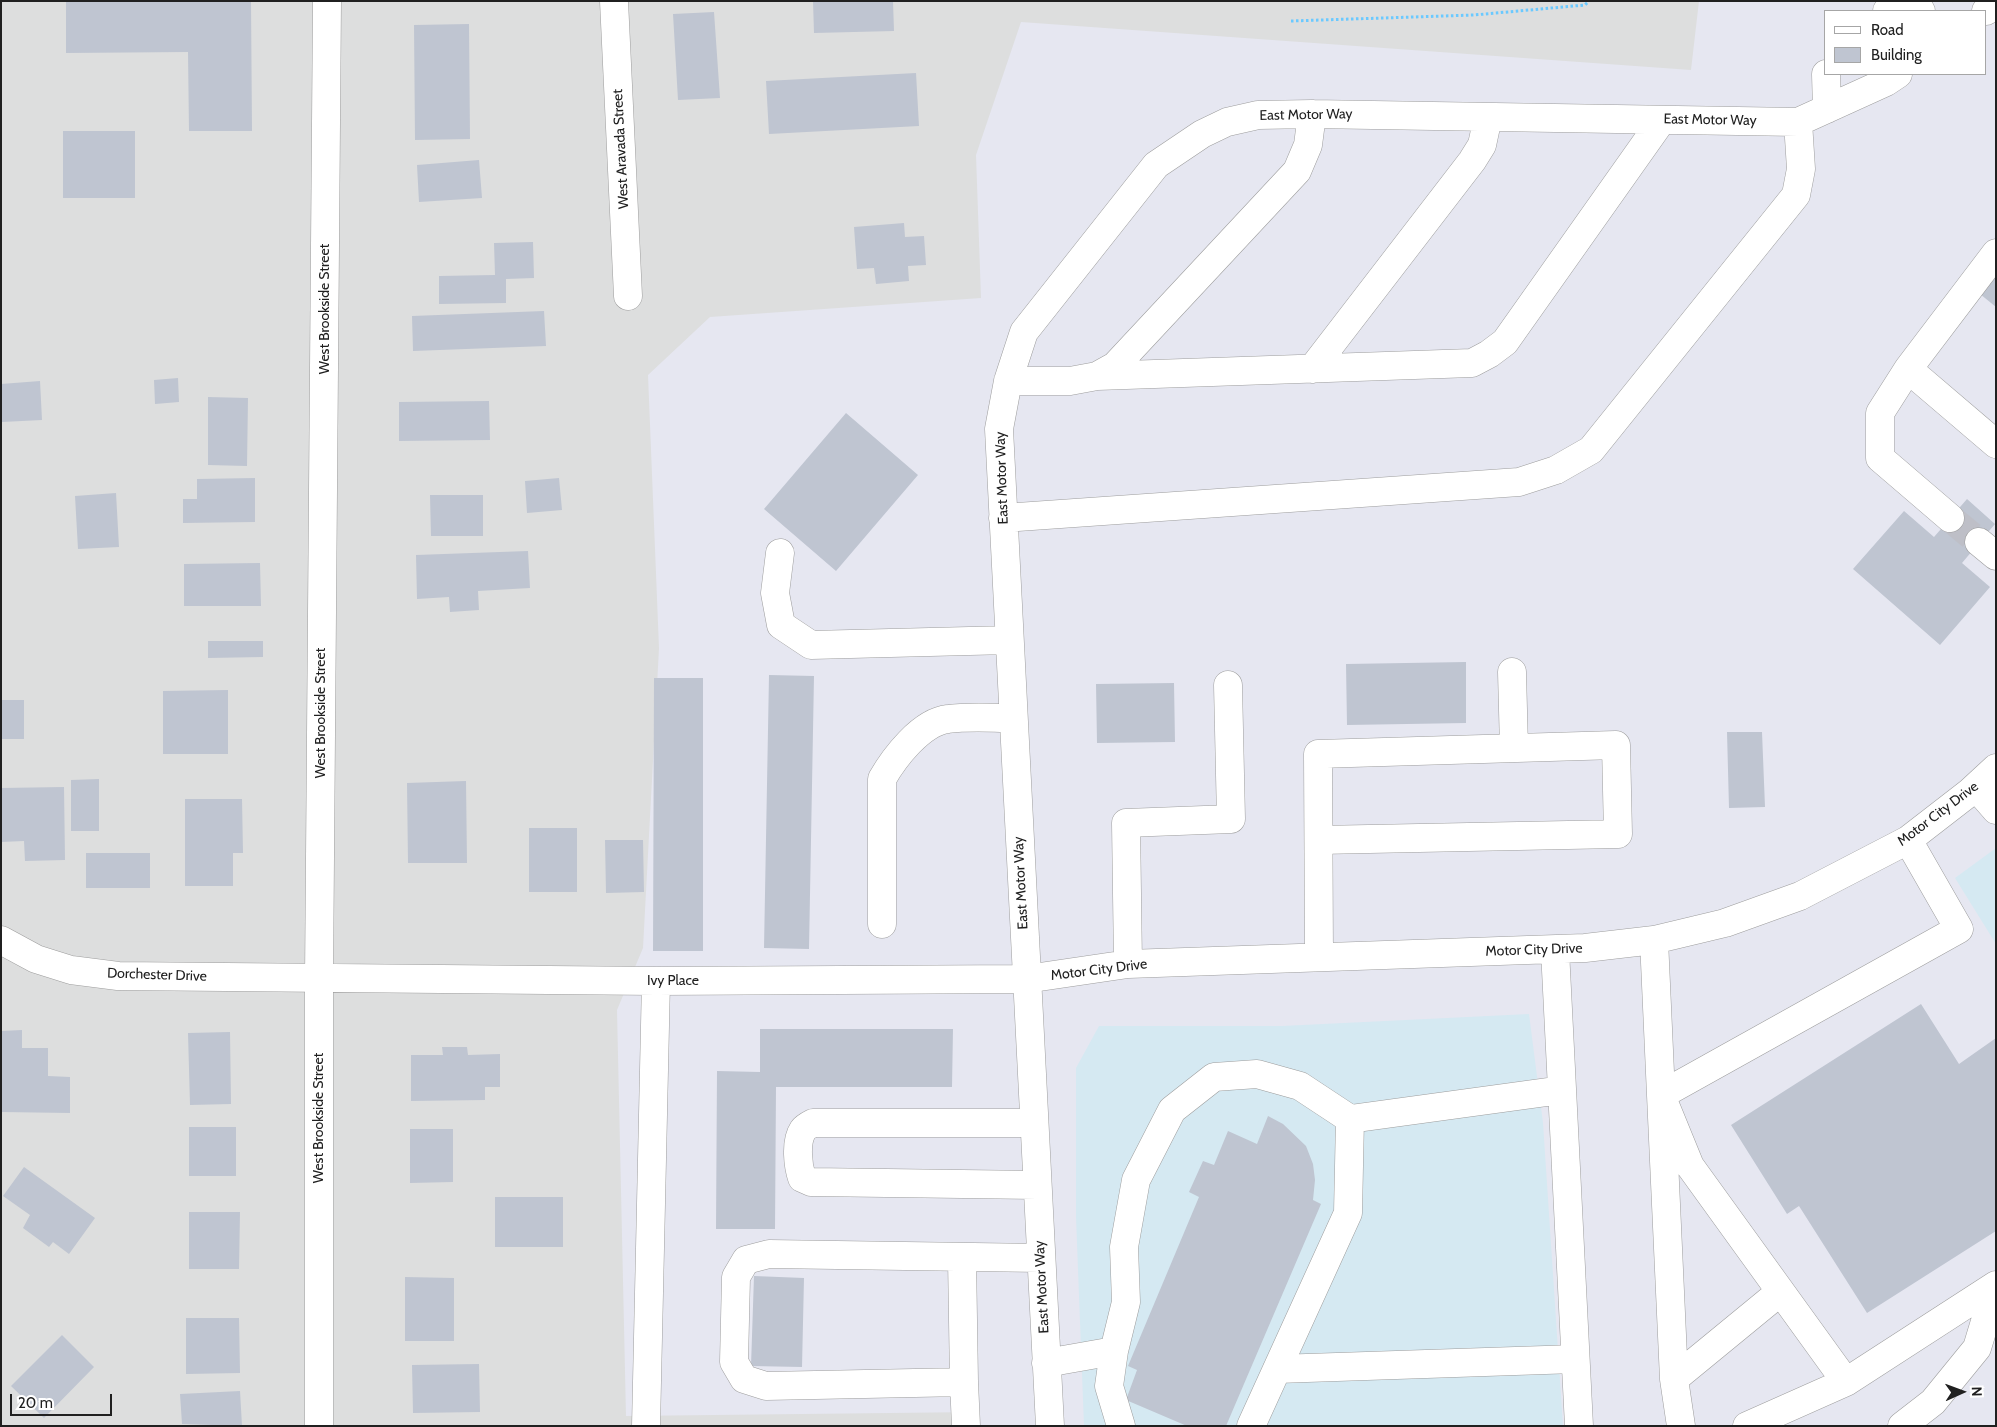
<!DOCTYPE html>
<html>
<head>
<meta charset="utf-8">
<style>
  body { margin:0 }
  #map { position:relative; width:1997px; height:1427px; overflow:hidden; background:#e6e7f1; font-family:Cabin,sans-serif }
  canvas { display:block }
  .frame { position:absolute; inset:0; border:2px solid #202020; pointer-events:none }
  .legend { position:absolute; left:1824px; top:10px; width:162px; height:65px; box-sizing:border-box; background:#fff; border:1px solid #a6a6a6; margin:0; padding:6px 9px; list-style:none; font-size:15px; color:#202020 }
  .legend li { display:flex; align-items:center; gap:10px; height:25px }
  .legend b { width:25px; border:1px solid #a6a6a6 }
  .north { position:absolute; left:1937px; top:1367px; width:50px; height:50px; -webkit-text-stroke:4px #fff; paint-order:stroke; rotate:88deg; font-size:14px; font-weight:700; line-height:20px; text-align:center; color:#202020 }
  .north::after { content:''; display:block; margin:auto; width:18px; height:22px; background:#202020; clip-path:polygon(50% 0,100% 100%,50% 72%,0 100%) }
  .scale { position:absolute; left:10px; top:1394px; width:102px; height:22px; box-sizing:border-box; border:2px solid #202020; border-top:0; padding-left:6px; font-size:15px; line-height:18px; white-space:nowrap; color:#202020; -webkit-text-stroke:4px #fff; paint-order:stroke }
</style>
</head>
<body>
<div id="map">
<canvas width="1997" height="1427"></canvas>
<div class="frame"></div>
<ul class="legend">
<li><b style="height:6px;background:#fff"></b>Road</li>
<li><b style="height:14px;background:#bfc5d1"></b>Building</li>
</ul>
<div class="north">N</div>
<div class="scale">20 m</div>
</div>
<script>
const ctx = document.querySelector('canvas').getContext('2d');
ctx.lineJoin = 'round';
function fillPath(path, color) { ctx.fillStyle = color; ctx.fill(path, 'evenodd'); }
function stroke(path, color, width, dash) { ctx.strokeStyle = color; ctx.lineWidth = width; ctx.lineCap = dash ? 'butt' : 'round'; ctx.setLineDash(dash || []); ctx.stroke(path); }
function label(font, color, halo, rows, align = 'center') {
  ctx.font = font + ' Cabin,sans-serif'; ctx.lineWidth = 5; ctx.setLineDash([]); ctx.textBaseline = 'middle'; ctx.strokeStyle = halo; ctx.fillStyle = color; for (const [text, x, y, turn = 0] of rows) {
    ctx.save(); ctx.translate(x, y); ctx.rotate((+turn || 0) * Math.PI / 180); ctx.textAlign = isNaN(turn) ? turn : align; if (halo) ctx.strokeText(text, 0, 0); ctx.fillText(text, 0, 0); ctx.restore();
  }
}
fillPath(new Path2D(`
  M1 1H1699L1691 70 1021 22 976 155 981 298 710 317 648 375 659 648 643 948 617 1010 626 1416 977 1412 978 1426H1Z`), '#dddede');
fillPath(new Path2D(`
  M1996 848V944L1955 878Z
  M1529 1014 1543 1123 1563 1426H1084L1076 1217V1068L1099 1026H1282Z`), '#d5e9f2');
fillPath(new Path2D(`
  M251 1 252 131H189L188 52 66 53V2Z
  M813 1H893L894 31 814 33Z
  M714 12 720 98 678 100 673 14Z
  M469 24 470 139 415 140 414 25Z
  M916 73 919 126 769 134 766 81Z
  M63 131H135V198H63Z
  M479 160 482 198 419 202 417 165Z
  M904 223 905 237 924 236 926 265 908 266 909 281 876 284 874 268 857 269 854 227Z
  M533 242 534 278 506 279V303L439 304V276L495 275 494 243Z
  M1996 275V307L1980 294Z
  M544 311 546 346 413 351 412 316Z
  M178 378 179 402 155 404 154 380Z
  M40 381 42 420 2 422 1 384Z
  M208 397 248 398 247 466 208 465Z
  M489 401 490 440 399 441V402Z
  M846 413 918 475 836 571 764 509Z
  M255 478V522L183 523V499H197V479Z
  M559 478 562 510 527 513 525 481Z
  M116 493 119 547 78 549 75 496Z
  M430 495H483V536H431Z
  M1967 499 1995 524 1962 563 1990 587 1940 645 1853 569 1904 511 1934 537Z
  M528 551 530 588 478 591 479 610 450 612 449 597 417 599 416 555Z
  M260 563 261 606H184V564Z
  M208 641H263V657L208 658Z
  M1466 662V723L1347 725 1346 664Z
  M769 675 814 676 809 949 764 948Z
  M654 678H703V951H653Z
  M1174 683 1175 742 1097 743 1096 684Z
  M228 690V754H163V691Z
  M1 700H24V739H1Z
  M1727 732H1762L1765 807 1729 808Z
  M99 779V831H71V780Z
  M466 781 467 863H408L407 783Z
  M64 787 65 860 25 861 24 841 1 842V788Z
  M185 799H242L243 853H233V886H185Z
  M529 828H577V892H529Z
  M605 840H643L644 892 606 893Z
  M86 853H150V888H86Z
  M1921 1004 1959 1064 1996 1038V1231L1867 1313 1799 1206 1787 1214 1731 1125Z
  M760 1029H953L952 1087H776L775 1229H716L717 1071 760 1072Z
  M22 1030V1048H48V1076L70 1077V1113L1 1112V1031Z
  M230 1032 231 1104 190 1105 188 1033Z
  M442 1047H467L468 1055 500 1054V1087H485V1100L411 1101V1055H443Z
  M1268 1116 1283 1124 1306 1146 1313 1164 1315 1180 1313 1200 1321 1204 1226 1426H1187L1126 1400 1137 1370 1128 1366 1199 1197 1189 1192 1203 1161 1214 1165 1228 1131 1257 1144Z
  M189 1127H236V1176H189Z
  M410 1129H453V1182L410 1183Z
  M24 1167 95 1218 69 1254 53 1242 49 1247 23 1228 30 1215 3 1196Z
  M495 1197H563V1247H495Z
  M189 1212H240L239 1269H189Z
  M754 1276 804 1278 802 1367 751 1366Z
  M405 1277 454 1278V1341H405Z
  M186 1318H239L240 1373 186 1374Z
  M62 1335 94 1367 44 1418 11 1386Z
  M479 1364 480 1412 413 1413 412 1365Z
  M240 1391 242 1426 182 1424 180 1394Z`), '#bfc5d1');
stroke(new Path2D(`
  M1950 518 1979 542`), '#bebfc7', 28, [28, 14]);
const minor = new Path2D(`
  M614 1 628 296
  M1914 1 1921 11
  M1887 11 1897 1
  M1986 11 1996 4
  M1826 74 1827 109
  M1996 253 1908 369 1996 444
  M1312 369 1472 161 1482 145 1488 117
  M1908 369 1880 413V458L1950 518
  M1097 376 1472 363 1489 354 1505 342 1662 120
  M1008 381H1070L1097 376 1115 366 1297 171 1308 145 1312 114
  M1003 518 1519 482 1556 470 1591 450 1796 195 1801 169 1798 122
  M1979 542 1996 556
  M780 553 775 593 781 625 811 645 1009 640
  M1512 672 1514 748
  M1976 787 1996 810
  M1319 840 1618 834 1616 745 1318 754 1319 957
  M882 924V779C894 758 921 722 948 719 969 716 992 718 1013 718
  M1 940 36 959 71 970 118 976 656 981 1026 979 1128 964 1585 948 1654 940 1725 923 1800 896 1908 840 1970 792 1996 768
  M1654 940 1661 1095 1690 1166 1846 1382 1996 1285
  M1555 950 1579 1426
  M1128 964 1126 823 1231 819 1228 685
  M1033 1123H813C809 1125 805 1127 803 1130 795 1142 798 1166 802 1178L811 1182 1037 1185
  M962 1258 964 1382 766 1386 744 1379 734 1362 736 1277 746 1260 769 1254 1041 1258
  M1046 1363 1114 1351
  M1277 1369 1575 1359
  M1674 1379 1780 1292
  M964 1382 966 1426
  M319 1426V978L327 1
  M646 1426 656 981
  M1050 1426 999 429 1008 381 1024 332 1156 165 1202 134 1227 122 1258 115 1312 114 1798 122 1886 82 1898 74
  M1121 1426 1109 1386 1114 1351 1126 1302 1124 1247 1136 1180 1172 1110 1214 1077 1257 1074 1300 1086 1350 1119
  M1251 1426 1348 1213 1350 1119 1562 1090
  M1681 1426 1674 1379 1661 1095 1959 929 1908 840
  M1747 1426 1846 1382
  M1902 1426 1933 1402 1977 1348 1996 1285`);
stroke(minor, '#9d9d9d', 29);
stroke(new Path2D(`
  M1291 21 1474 15 1585 5 1589 1`), '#6ac9ff', 3, [2.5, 2.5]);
stroke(minor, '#fff', 28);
label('14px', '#202020', '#fff', [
  ["East Motor Way",1306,115,-1],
  ["East Motor Way",1710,120,1],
  ["West Aravada Street",621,149,-93],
  ["West Brookside Street",325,309,-90],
  ["East Motor Way",1002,478,-92],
  ["West Brookside Street",321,713,-90],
  ["Motor City Drive",1938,814,-37],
  ["East Motor Way",1021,883,-93],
  ["Motor City Drive",1534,950,-2],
  ["Motor City Drive",1099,970,-7],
  ["Dorchester Drive",157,975,2],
  ["Ivy Place",673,981],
  ["West Brookside Street",319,1118,-90],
  ["East Motor Way",1042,1287,-93]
]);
</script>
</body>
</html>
